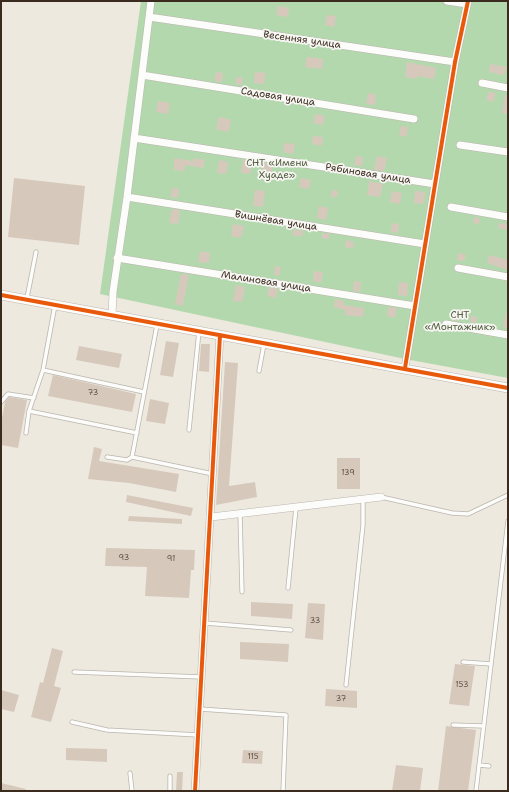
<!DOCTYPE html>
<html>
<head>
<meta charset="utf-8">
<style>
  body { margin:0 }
  #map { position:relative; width:509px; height:792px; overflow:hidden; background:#eee9df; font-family:"Shantell Sans",sans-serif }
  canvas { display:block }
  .frame { position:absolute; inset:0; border:2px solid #3b2a1e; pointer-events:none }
</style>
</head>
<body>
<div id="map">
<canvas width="509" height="792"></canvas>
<div class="frame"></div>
</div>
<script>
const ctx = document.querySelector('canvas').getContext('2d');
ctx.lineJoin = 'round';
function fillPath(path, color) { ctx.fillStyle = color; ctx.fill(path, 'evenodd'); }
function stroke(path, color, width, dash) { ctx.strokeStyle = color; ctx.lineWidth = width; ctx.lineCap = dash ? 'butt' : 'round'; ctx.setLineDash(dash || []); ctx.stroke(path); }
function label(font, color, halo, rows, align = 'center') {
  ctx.font = font + ' "Shantell Sans",sans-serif'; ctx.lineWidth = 3.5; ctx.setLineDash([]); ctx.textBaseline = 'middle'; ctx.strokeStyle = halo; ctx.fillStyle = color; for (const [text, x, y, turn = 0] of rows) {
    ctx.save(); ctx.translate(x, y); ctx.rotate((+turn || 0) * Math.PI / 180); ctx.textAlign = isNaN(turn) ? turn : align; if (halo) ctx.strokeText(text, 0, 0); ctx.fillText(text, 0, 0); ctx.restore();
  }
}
fillPath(new Path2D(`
  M141 1H508V378L405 359 100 294Z`), '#b4d8ad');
fillPath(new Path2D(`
  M278 6 289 8 288 17 276 15Z
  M327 15 336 16 334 27 325 25Z
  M307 57 323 59 322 69 305 67Z
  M407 62 436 68 434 79 417 76V79L405 77Z
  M490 64 507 67 504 75 489 72Z
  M216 72 223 73 222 82 214 81Z
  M255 72 266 73 264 84 254 83Z
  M236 77 243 78 242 85 236 84Z
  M489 91 496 94 493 102 486 99Z
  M368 93 376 95 375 105 366 104Z
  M505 95H508V114L502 113Z
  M158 101 170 103 168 114 156 112Z
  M315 114 325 116 323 125 313 123Z
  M219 117 231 120 228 132 216 129Z
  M401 126 408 127 406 137 399 135Z
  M313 136 323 137 322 146 312 144Z
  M284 143 295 144 293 154 283 152Z
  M356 156 363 157 362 166 354 165Z
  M377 156 387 158 384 171 374 170Z
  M174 158 193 161 194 158 205 160 203 168 185 165V171L174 170Z
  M219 160 228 162 226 174 217 173Z
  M243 160 252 161 250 174 241 173Z
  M263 163 273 164 271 176 262 174Z
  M14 178 85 186 79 245 8 237Z
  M301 178 311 180 309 189 299 187Z
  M369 181 383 184 380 197 367 195Z
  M172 188 179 189 178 198 171 197Z
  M255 190 265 191 263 207 253 206Z
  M332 190 338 191 337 197H331Z
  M392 191 402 193 400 204 390 202Z
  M415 191 425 192 424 204 414 203Z
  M319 206 328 208 326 220 317 218Z
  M172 209 180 210 178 224 169 223Z
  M474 217 480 218 479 224 473 223Z
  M392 223 399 224 398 233 391 232Z
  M499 223 508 224V230L498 228Z
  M233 224 244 226 241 238 231 236Z
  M293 230H303V236H293Z
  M322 233 330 234 329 239 322 238Z
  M346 240 354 242 353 249 345 247Z
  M200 251 210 253 209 263 198 262Z
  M458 253 466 255 464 261 457 260Z
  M489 255 508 260 507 270 487 263Z
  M275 266 281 267 279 276 274 275Z
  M314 271 323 272 321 283 313 281Z
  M181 274 189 275 183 306 175 304Z
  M354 281 361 282 360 292 353 291Z
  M399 282 408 283 407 296 398 295Z
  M236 285 245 287 242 302 233 301Z
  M269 287 278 289 276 298 267 296Z
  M335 299 344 301V305L364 308 363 317 345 315V310L334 307Z
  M388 307 397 308 395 318 387 316Z
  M455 310 462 312 459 321 453 320Z
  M506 312H508V328L503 327Z
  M471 316 477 317 476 323 470 322Z
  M166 341 179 343 173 377 160 375Z
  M201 344H210L209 372 199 371Z
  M79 346 122 354 119 368 76 360Z
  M225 362 238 363 229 486 255 482 257 497 216 505Z
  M53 375 136 394 132 412 48 396Z
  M9 397 27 400 18 448 1 445V423L5 402Z
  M150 399 169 403 165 424 146 421Z
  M94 447 102 449 99 461 179 474 176 492 129 483 88 479Z
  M337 458H360V489H337Z
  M127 495 193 508 191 516 126 502Z
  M129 516 182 519V524L128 521Z
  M106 548 195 550 194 570H191L189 598 145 596 147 567 105 566Z
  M251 602 293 604 292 619 251 616Z
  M308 603 325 604 323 640 305 638Z
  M240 642 289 644 288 662 240 659Z
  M52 648 63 651 54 686 61 688 51 722 31 717 40 682 43 683Z
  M455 664 475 666 469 706 449 704Z
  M326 689 357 691V708L325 706Z
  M1 690 19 695 14 712 1 709Z
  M446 726 476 730 468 791H438Z
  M66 748 107 749V762L66 760Z
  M243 750 263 751 262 764 242 763Z
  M396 765 423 768 420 791H392Z
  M177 772H183L182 791H176Z
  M1 783 26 789 25 791H1Z`), '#d6c9bc');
const service = new Path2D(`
  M27 298 36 252
  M55 305 43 370 29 411 137 433
  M157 325 132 457 213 474
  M43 370 144 392
  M259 371 264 344
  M1 402 8 394 34 398
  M189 430 199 331
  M26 433 29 411
  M107 457 127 460 132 457
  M381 497 452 513 468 514 508 495
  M240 514 242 592
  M288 588 296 508
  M205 623 291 630
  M463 662 491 664
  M74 672 201 677
  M346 685 363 525V499
  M200 709 286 715 283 791
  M72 722 107 730 198 735
  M453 725 484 726
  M479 765 489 766
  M130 773 132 791
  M170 791V776
  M476 791 508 521`);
const minor = new Path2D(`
  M447 1 467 4
  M149 17 455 62
  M142 75 414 119
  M482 83 508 88
  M134 138 435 184
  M460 145 508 152
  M127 197 425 244
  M451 207 508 217
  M117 258 415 306
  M458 268 508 277
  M112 315 113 292 127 197 151 1
  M446 324 508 335
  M405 368 455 62 468 1
  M211 517 381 497
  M195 791 220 335`);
const tertiary = new Path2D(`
  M1 295 508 388`);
stroke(service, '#bab5ae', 5);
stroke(minor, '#bab5ae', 8);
stroke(tertiary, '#bab5ae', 10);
stroke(service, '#fcfcfa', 3.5);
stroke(minor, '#fcfcfa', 7);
stroke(tertiary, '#fcfcfa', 9);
stroke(new Path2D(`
  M1 295 508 388
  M405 368 455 62 468 1
  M195 791 220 335`), '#e8590c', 4);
label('8px', '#625246', null, [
  ["73",93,393],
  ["139",348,473],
  ["93",124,558],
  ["91",171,559],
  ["33",315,621],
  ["153",462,685],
  ["37",341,699],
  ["115",253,757]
]);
label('10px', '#3b2a1e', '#f6f6f2', [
  ["Весенняя улица",302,40,8],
  ["Садовая улица",278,97,9],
  ["Рябиновая улица",368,174,9],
  ["Вишнёвая улица",276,221,9],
  ["Малиновая улица",266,282,9]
]);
label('10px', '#515a3d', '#f6f6f2', [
  ["СНТ «Имени",277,163],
  ["Хуаде»",277,175],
  ["СНТ",460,315],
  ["«Монтажник»",460,327]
]);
</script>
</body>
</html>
